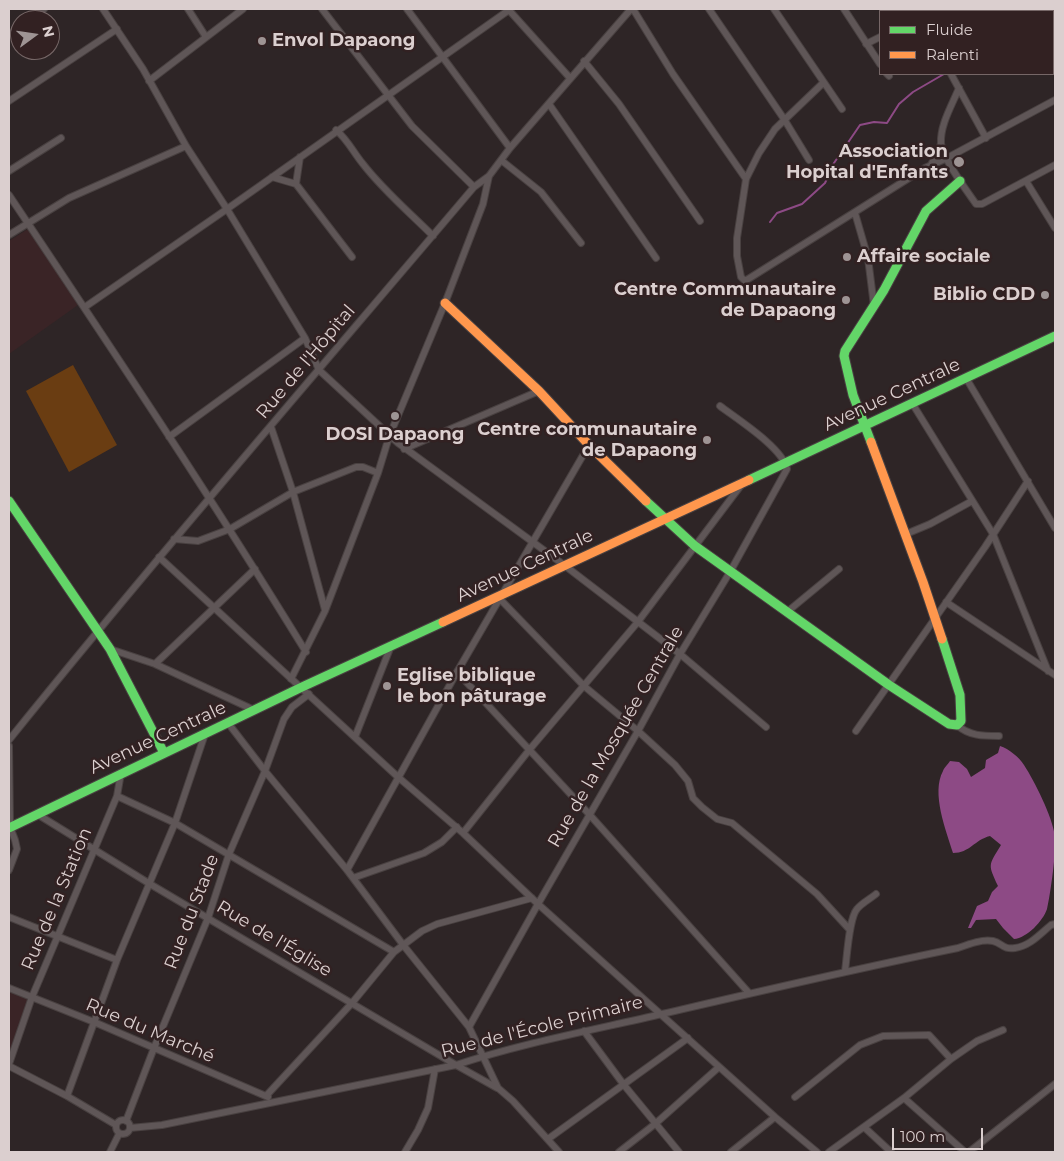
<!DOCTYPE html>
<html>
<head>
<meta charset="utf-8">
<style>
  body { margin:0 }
  #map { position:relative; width:1064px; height:1161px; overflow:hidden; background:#2e2526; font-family:Montserrat,sans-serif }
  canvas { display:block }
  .frame { position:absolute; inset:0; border:10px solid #dbcfcf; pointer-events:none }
  .legend { position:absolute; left:879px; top:10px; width:175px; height:65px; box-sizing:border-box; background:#322122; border:1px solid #766767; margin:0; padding:6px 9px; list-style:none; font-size:15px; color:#dbcfcf }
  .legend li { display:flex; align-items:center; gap:10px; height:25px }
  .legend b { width:25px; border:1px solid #766767 }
  .north { position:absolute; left:10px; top:10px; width:50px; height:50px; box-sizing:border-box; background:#322122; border:1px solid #766767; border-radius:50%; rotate:76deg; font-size:14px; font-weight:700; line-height:20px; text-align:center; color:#dbcfcf }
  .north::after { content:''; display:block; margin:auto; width:18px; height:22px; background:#9e9494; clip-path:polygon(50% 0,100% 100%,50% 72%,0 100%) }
  .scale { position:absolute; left:892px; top:1128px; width:91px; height:22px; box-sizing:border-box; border:2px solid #dbcfcf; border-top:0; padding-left:6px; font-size:15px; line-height:18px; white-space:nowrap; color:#dbcfcf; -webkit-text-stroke:4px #322122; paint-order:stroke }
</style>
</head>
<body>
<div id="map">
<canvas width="1064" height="1161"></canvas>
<div class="frame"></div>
<ul class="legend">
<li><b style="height:6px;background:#63d668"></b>Fluide</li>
<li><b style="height:6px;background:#ff974d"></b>Ralenti</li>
</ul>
<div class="north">N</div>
<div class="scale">100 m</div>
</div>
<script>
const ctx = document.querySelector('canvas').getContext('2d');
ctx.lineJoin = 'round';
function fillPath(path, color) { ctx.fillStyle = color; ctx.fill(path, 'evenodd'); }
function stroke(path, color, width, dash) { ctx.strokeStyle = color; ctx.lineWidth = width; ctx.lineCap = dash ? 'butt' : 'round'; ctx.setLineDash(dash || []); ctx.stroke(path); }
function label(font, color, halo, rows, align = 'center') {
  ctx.font = font + ' Montserrat,sans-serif'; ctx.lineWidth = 5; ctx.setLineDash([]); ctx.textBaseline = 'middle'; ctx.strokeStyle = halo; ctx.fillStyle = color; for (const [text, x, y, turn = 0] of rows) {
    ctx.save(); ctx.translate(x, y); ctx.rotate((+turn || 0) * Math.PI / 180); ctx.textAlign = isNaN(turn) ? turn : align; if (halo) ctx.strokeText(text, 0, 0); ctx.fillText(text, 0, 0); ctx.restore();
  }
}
fillPath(new Path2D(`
  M28 229 78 305 9 354V241Z
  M9 988 32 997 9 1058Z`), '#3a2426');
fillPath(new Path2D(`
  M73 365 117 445 69 472 26 391Z`), '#6a3d12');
fillPath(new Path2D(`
  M1000 746C1009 749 1019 757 1024 765 1035 782 1052 816 1055 836 1057 847 1050 897 1047 909 1043 921 1027 938 1014 939L1003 928 996 919 976 920 971 928H968L977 906 988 901 992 892 998 886C988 864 988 866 1001 845L990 836C974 840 970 853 953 853 946 830 931 793 943 771 944 768 948 764 950 761L959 762 967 769 971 777 985 768 986 760 998 753Z`), '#8d4a85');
stroke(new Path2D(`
  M1053 38 1055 37
  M770 222 777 213 802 204 825 183 834 163 860 125 874 122 887 123 899 104 913 92 944 74`), '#8d4a85', 2);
const street = new Path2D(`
  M103 9 143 69 186 146 227 209 305 338 319 370 398 443 564 565 680 654 766 727
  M188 9 206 37
  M322 9 412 126 474 187
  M407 9 510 148
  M508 9 570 78
  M633 9 673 74 746 179
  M709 9 784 119 809 160
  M774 9 842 109
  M844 9 880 64
  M915 9 916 11
  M989 9 990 11
  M28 20 44 9
  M9 35 20 26
  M866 44 880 37
  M584 61 619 104 700 221
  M887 74 889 76
  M951 74 986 138
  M149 81 243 9
  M823 83 775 129 759 153 746 179 737 238V256L741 277 745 281 925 168 947 158 1055 100
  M959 88C952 105 940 125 941 143 942 158 967 191 976 204H982L1055 165
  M9 101 117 29
  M549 104 656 258
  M336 130C348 140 353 152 363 164 383 190 409 212 433 236
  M501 160 541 192 581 243
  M931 165 941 144
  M9 171 61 138
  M272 177 296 184 352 257
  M1026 181 1055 228
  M296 184 300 157
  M9 195C110 346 211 497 306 652
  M855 213 868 258 874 306
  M9 235 69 198 186 146
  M85 307 227 209 509 10
  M966 378 1055 528
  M912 403 993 534 1048 671
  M271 427 293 492 325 610
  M169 437 305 338
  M404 449 539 391
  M906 534 930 524 972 501
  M174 539 198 541 230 529 293 492 356 467H363L378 473
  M159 557 398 777 463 833 538 904 775 1117 817 1152
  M499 598 584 686 638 731 675 765 688 781 693 798 702 807 717 819 732 823 817 894 850 930
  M946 602 1055 675
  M787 612 839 569
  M110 649 155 664 254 710
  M155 664 255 569
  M457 672 589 814 749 993
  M291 679 325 611 378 473 389 437 445 303 483 204 489 176
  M228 723 265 771 347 870 404 946 469 1027 498 1088 513 1101 559 1152
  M957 725C969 736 983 736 999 736
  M856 731 985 547 1028 481
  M355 737 391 646
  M9 740C160 553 318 371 474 187L489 176 510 148 631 9
  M9 746 10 827 15 840 17 849 9 870
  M117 796 175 823 394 952
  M37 814 150 884 456 1065 497 1088
  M463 833 530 749 637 623 742 484
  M347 870 457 672 589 445
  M353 878 424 853 442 842 457 827
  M9 917 117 960
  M845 971C847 957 849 918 857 909 862 903 870 899 876 894
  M9 988 94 1022 268 1097
  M469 1027 538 904 638 731 680 654 730 572 787 469C783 448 737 419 720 406
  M584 1031 624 1085 679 1152
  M9 1064 32 997 117 796 121 773
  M9 1066 67 1096 116 1125
  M67 1096 117 960 175 823 205 734
  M266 1096 352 1003 394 952 422 931 437 924 532 898
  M795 1097 860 1045 883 1036 929 1035 951 1059
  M904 1098 965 1152
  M116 1127a7 7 0 1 1 14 0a7 7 0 1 1-14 0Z
  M126 1121 154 1048 208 918 229 854 265 771 284 719 292 707 309 694
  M864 1127 891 1152
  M130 1128 162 1125 456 1065C523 1043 593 1030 662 1014 761 991 859 968 958 948 969 944 982 939 993 941 1002 943 1003 950 1015 948 1030 946 1040 934 1051 925L1055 924
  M548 1139 688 1038
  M110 1152 119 1134
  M405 1152 418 1130 428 1108 435 1069
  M619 1152 655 1124 719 1067
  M731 1152 775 1117
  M829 1152 904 1098 951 1059 977 1041 1003 1030
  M969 1152 1055 1084`);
const fast = new Path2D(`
  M871 442 853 395 844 356 845 351 884 290 926 211 960 181
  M749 480 1055 336
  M9 501 110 649 164 753
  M646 501 695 546 889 685 949 724 957 725 961 721 960 695 942 639
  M9 828 302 687 443 622`);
const slow = new Path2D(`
  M445 303 539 391 589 445 646 501
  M871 442 923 582 942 639
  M443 622 749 480`);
stroke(street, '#494141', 8);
stroke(fast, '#494141', 11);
stroke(slow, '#494141', 11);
stroke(street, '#5f5657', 6);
stroke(fast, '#63d668', 9);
stroke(slow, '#ff974d', 9);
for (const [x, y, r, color] of [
  [262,41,5,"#9e9494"],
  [959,162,6,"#9e9494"],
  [847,257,5,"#9e9494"],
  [1045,295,5,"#9e9494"],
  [846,300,5,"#9e9494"],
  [395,416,5,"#9e9494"],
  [707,440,5,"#9e9494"],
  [387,686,5,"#9e9494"]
]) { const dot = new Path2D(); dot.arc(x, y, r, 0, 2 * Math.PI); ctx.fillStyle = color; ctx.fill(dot); stroke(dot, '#322122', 2); }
label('bold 18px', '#dbcfcf', '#322122', [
  ["Envol Dapaong",272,41,"left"],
  ["Association",948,152],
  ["Hopital d'Enfants",948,173],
  ["Affaire sociale",857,257,"left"],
  ["Centre Communautaire",836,290],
  ["de Dapaong",836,311],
  ["Biblio CDD",1035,295],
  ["Centre communautaire",697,430],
  ["de Dapaong",697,451],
  ["DOSI Dapaong",395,435,"center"],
  ["Eglise biblique",397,676,"left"],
  ["le bon pâturage",397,697,"left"]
], 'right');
label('18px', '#dbcfcf', '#322122', [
  ["Rue de l'Hôpital",306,362,-50],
  ["Avenue Centrale",892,395,-25],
  ["Avenue Centrale",525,566,-25],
  ["Rue de la Mosquée Centrale",616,737,-60],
  ["Avenue Centrale",158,738,-25],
  ["Rue de la Station",57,899,-67],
  ["Rue du Stade",192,912,-69],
  ["Rue de l'Église",274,939,31],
  ["Rue de l'École Primaire",542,1027,-14],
  ["Rue du Marché",150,1031,23]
]);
</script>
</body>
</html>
